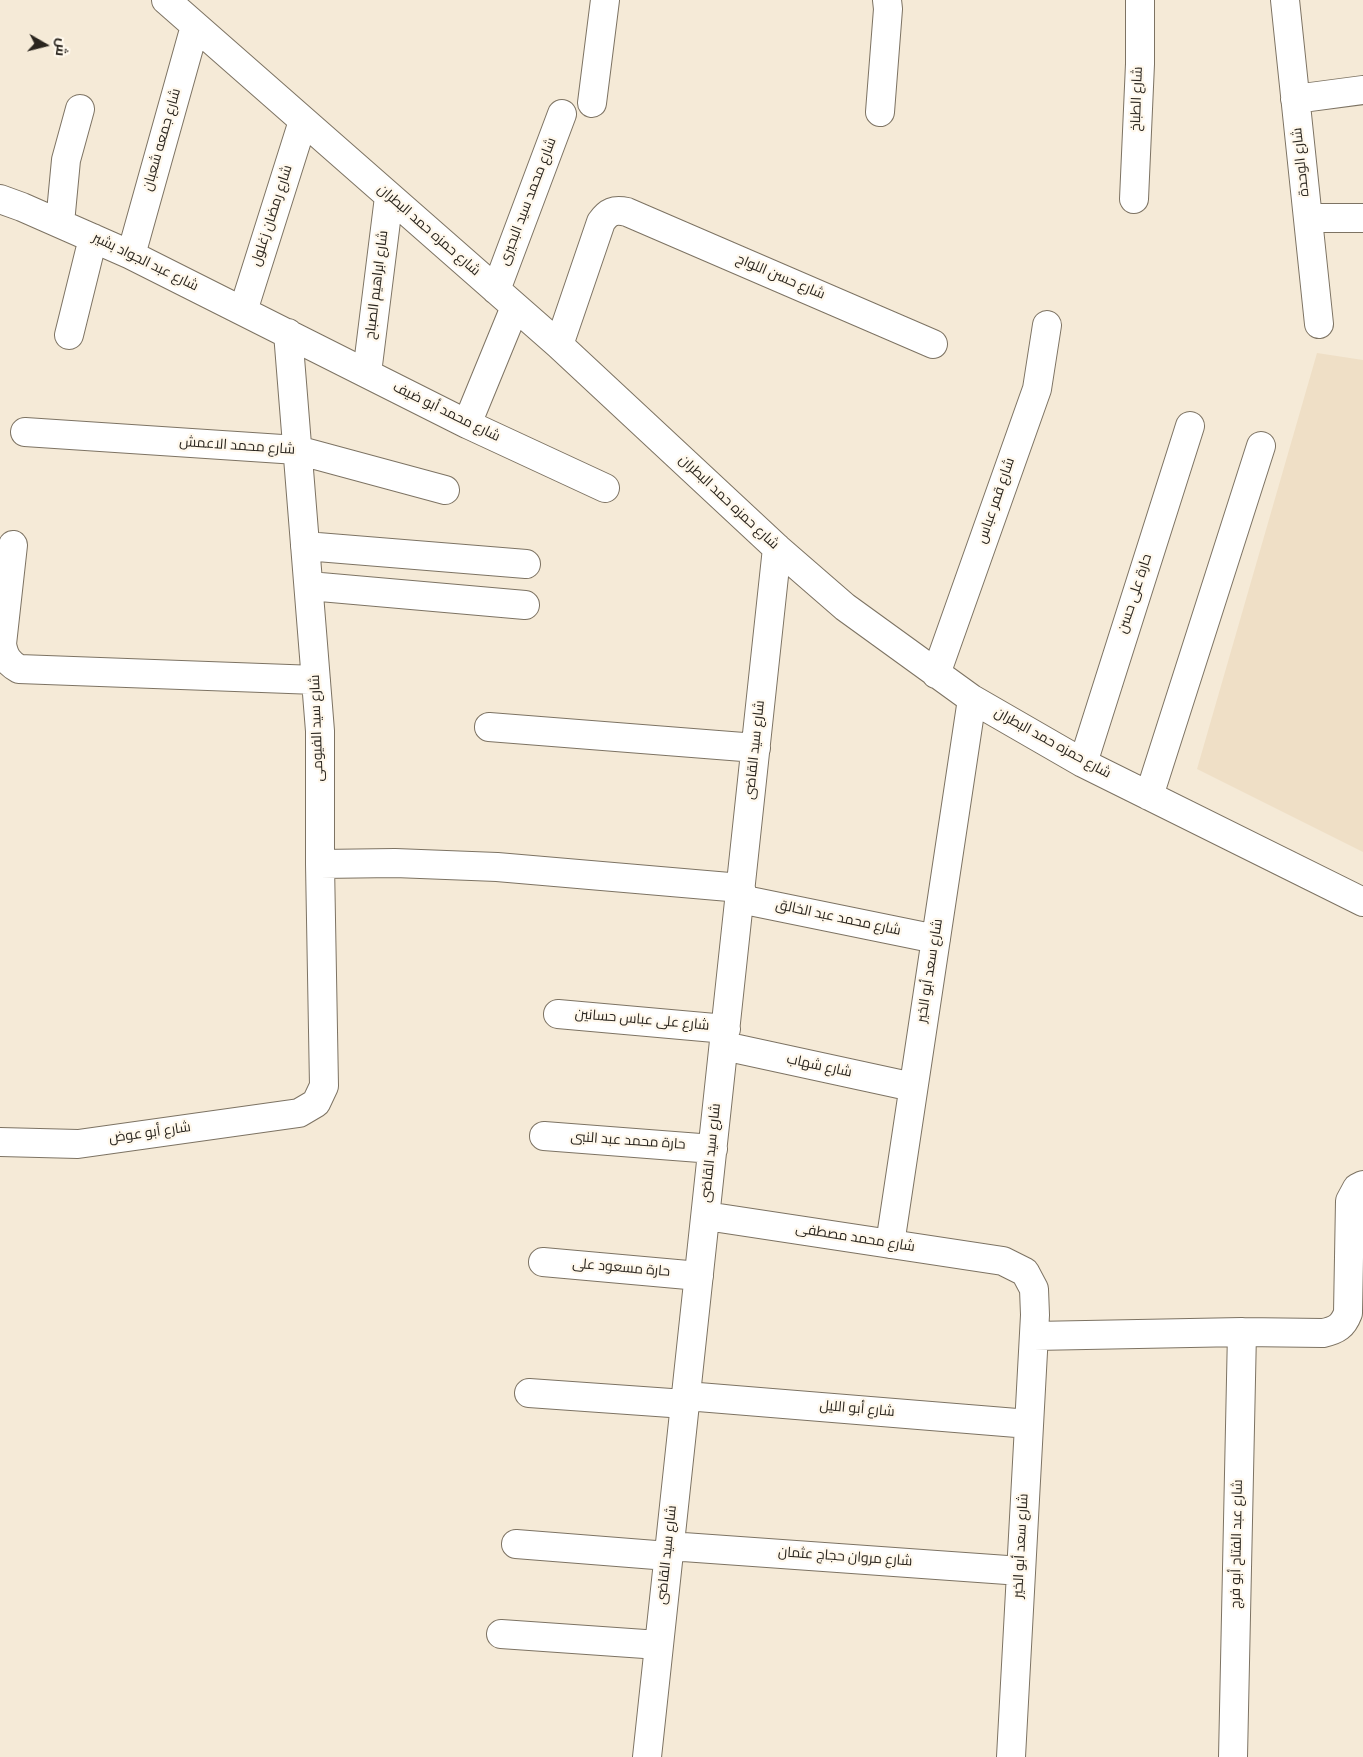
<!DOCTYPE html>
<html>
<head>
<meta charset="utf-8">
<style>
  body { margin:0 }
  #map { position:relative; width:1363px; height:1757px; overflow:hidden; background:#f5ead7; font-family:Overpass,Cairo,sans-serif }
  canvas { display:block }
  .north { position:absolute; left:20px; top:20px; width:50px; height:50px; -webkit-text-stroke:4px #fff8ec; paint-order:stroke; rotate:98deg; font-size:14px; font-weight:700; line-height:20px; text-align:center; color:#2a251e }
  .north::after { content:''; display:block; margin:auto; width:18px; height:22px; background:#2a251e; clip-path:polygon(50% 0,100% 100%,50% 72%,0 100%) }
</style>
</head>
<body>
<div id="map">
<canvas width="1363" height="1757"></canvas>
<div class="north">ش</div>
</div>
<script>
const ctx = document.querySelector('canvas').getContext('2d');
ctx.lineJoin = 'round';
function fillPath(path, color) { ctx.fillStyle = color; ctx.fill(path, 'evenodd'); }
function stroke(path, color, width, dash) { ctx.strokeStyle = color; ctx.lineWidth = width; ctx.lineCap = dash ? 'butt' : 'round'; ctx.setLineDash(dash || []); ctx.stroke(path); }
function label(font, color, halo, rows, align = 'center') {
  ctx.font = font + ' Overpass,Cairo,sans-serif'; ctx.lineWidth = 4.5; ctx.setLineDash([]); ctx.textBaseline = 'middle'; ctx.strokeStyle = halo; ctx.fillStyle = color; for (const [text, x, y, turn = 0] of rows) {
    ctx.save(); ctx.translate(x, y); ctx.rotate((+turn || 0) * Math.PI / 180); ctx.textAlign = isNaN(turn) ? turn : align; if (halo) ctx.strokeText(text, 0, 0); ctx.fillText(text, 0, 0); ctx.restore();
  }
}
fillPath(new Path2D(`
  M1317 353 1363 360V852L1197 769Z`), '#efdfc6');
const minor = new Path2D(`
  M166 0 559 345 777 548 845 607 972 699 1083 763 1363 902
  M1285 0 1319 324
  M1295 99 1363 90
  M592 103 605 0
  M880 112 888 9 887 0
  M0 199 22 207 131 255 467 424 605 488
  M1134 199 1140 64V0
  M1308 218H1363
  M60 223 66 160 80 109
  M131 255 195 26
  M496 290 562 114
  M243 311 303 121
  M69 335 93 238
  M559 345 601 222C608 212 614 209 627 212L933 344
  M367 373 389 197
  M467 424 515 307
  M25 432 297 450 445 490
  M13 545 2 644C4 656 8 663 19 669L316 680
  M305 546 526 564
  M309 586 525 605
  M936 674 1037 389 1047 325
  M489 727 756 748
  M1083 763 1190 426
  M1149 796 1261 446
  M320 864 395 863 497 867 741 888
  M740 899 936 939
  M558 1014 726 1029
  M724 1046 913 1087
  M544 1136 713 1149
  M0 1142 78 1144 299 1113 316 1103 324 1086 320 864V731L288 333
  M706 1216 1003 1261 1025 1272 1034 1289 1035 1315 1011 1757
  M890 1244 972 699
  M543 1262 699 1276
  M1034 1336 1242 1332 1323 1333C1337 1330 1343 1326 1348 1313L1350 1201 1357 1188 1363 1185
  M529 1393 685 1404
  M686 1396 1029 1424
  M516 1544 668 1556
  M669 1546 1021 1571
  M501 1634 659 1645
  M647 1757 777 548
  M1233 1757 1242 1332`);
stroke(minor, '#7d7363', 30);
stroke(minor, '#fff', 28);
label('14px', '#2a251e', '#fff8ec', [
  ["شارع الطباخ",1138,99,-88],
  ["شارع جمعه شعبان",163,140,-74],
  ["شارع الوحدة",1302,162,-96],
  ["شارع محمد سيد البحيرى",529,202,-69],
  ["شارع رمضان زغلول",273,216,-72],
  ["شارع حمزه حمد البطران",428,231,41],
  ["شارع عبد الجواد بشير",145,263,26],
  ["شارع حسن اللواح",780,278,23],
  ["شارع ابراهيم الصباح",378,285,-83],
  ["شارع محمد أبو ضيف",446,413,26],
  ["شارع محمد الاعمش",237,447,4],
  ["شارع قمر عباس",997,501,-71],
  ["شارع حمزه حمد البطران",728,503,43],
  ["حارة على حسن",1136,594,-72],
  ["شارع سيد الفيومى",318,728,-92],
  ["شارع حمزه حمد البطران",1052,744,29],
  ["شارع سيد القاضى",756,750,-84],
  ["شارع محمد عبد الخالق",838,919,12],
  ["شارع سعد أبو الخير",931,971,-81],
  ["شارع على عباس حسانين",642,1021,5],
  ["شارع شهاب",819,1067,12],
  ["شارع أبو عوض",150,1134,-8],
  ["حارة محمد عبد النبى",628,1142,4],
  ["شارع سيد القاضى",712,1153,-84],
  ["شارع محمد مصطفى",855,1239,9],
  ["حارة مسعود على",621,1269,5],
  ["شارع أبو الليل",857,1410,5],
  ["شارع عبد الفتاح أبو فرج",1238,1544,-89],
  ["شارع سعد أبو الخير",1022,1546,-87],
  ["شارع سيد القاضى",668,1555,-84],
  ["شارع مروان حجاج عثمان",845,1558,4]
]);
</script>
</body>
</html>
